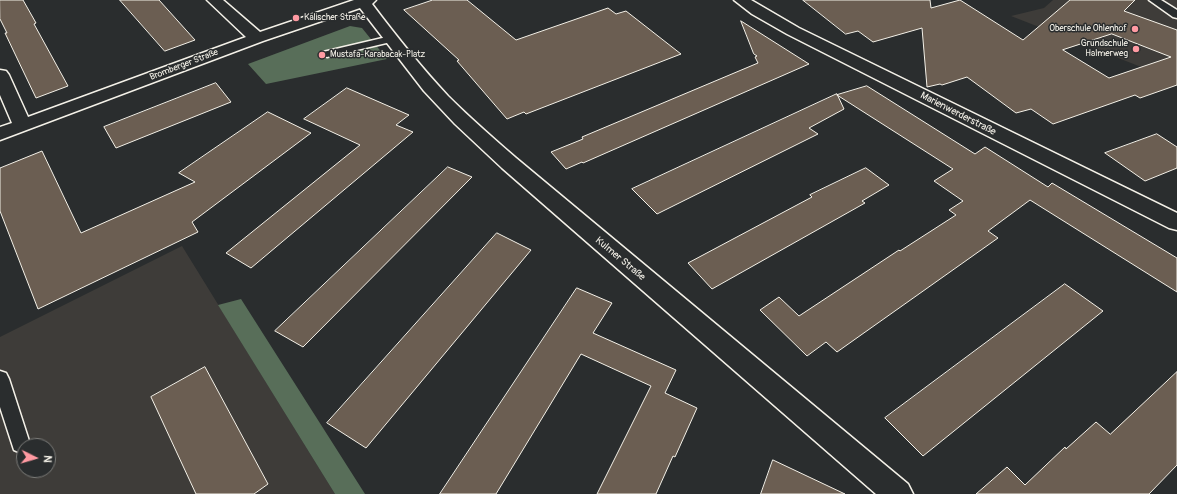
<!DOCTYPE html>
<html>
<head>
<meta charset="utf-8">
<style>
  body { margin:0 }
  #map { position:relative; width:1177px; height:494px; overflow:hidden; background:#2a2d2e; font-family:Pangolin,sans-serif }
  canvas { display:block }
  .north { position:absolute; left:16px; top:438px; width:40px; height:40px; box-sizing:border-box; background:#2a2d2e; border:1px solid #7b7b78; border-radius:50%; rotate:95deg; font-size:11px; font-weight:700; line-height:16px; text-align:center; color:#f4f1e8 }
  .north::after { content:''; display:block; margin:auto; width:14px; height:18px; background:#ff9aa2; clip-path:polygon(50% 0,100% 100%,50% 72%,0 100%) }
</style>
</head>
<body>
<div id="map">
<canvas width="1177" height="494"></canvas>
<div class="north">N</div>
</div>
<script>
const ctx = document.querySelector('canvas').getContext('2d');
ctx.lineJoin = 'round';
function fillPath(path, color) { ctx.fillStyle = color; ctx.fill(path, 'evenodd'); }
function stroke(path, color, width, dash) { ctx.strokeStyle = color; ctx.lineWidth = width; ctx.lineCap = dash ? 'butt' : 'round'; ctx.setLineDash(dash || []); ctx.stroke(path); }
function label(font, color, halo, rows, align = 'center') {
  ctx.font = font + ' Pangolin,sans-serif'; ctx.lineWidth = 3; ctx.setLineDash([]); ctx.textBaseline = 'middle'; ctx.strokeStyle = halo; ctx.fillStyle = color; for (const [text, x, y, turn = 0] of rows) {
    ctx.save(); ctx.translate(x, y); ctx.rotate((+turn || 0) * Math.PI / 180); ctx.textAlign = isNaN(turn) ? turn : align; if (halo) ctx.strokeText(text, 0, 0); ctx.fillText(text, 0, 0); ctx.restore();
  }
}
fillPath(new Path2D(`
  M1053 0H1177V81L1011 16 1044 8Z
  M182 246 335 494H0V337ZM24 446H48V470H24Z`), '#3e3c39');
fillPath(new Path2D(`
  M350 26 362 28 387 59 266 84 248 64Z
  M241 299 365 494H335L218 305Z`), '#586e59');
const building = new Path2D(`
  M0 0H23L36 23 34 24 68 86 36 98 5 33H7L0 19Z
  M120 0H159L195 40 165 51Z
  M433 0H467L516 40 608 8 616 14 626 11 681 54 526 114 524 112 507 119 457 61 459 60 404 10Z
  M803 0H930L931 8 960 0 1023 40 1070 0H1135L1124 11 1177 30V85L1140 98 1135 95 1053 124 1031 109 1016 113 967 77 942 85 940 84 927 87 922 28 873 42 858 31 846 34ZM1112 34 1171 57 1109 78 1063 50Z
  M741 21 809 64 583 163 582 162 566 169 551 152 583 139 582 137 758 63 755 57 757 56 754 54Z
  M216 83 231 102 116 148 104 127Z
  M867 86 975 154 985 147 1048 187 1052 183 1177 258V292L1030 200 988 231 998 238 837 352 826 342 807 356 760 310 779 297 799 316 899 250 900 251 956 215 949 210 963 201 934 181 953 169 837 95Z
  M347 88 409 115 396 125 413 132 251 268 226 253 360 145 304 119Z
  M837 94 844 109 809 128 818 134 657 214 632 189Z
  M268 112 311 133 192 222 198 232 38 309 0 211V168L42 151 81 233 195 182 179 173Z
  M1157 134 1177 147V168L1145 181 1105 153Z
  M448 167 472 177 303 347 275 331Z
  M866 168 889 185 862 201 865 203 712 289 688 263 812 197 810 195Z
  M497 233 531 250 366 448 327 423Z
  M1065 284 1103 311 923 456 885 418Z
  M577 288 612 303 593 333 676 370 665 393 697 408 675 457 673 456 656 494H597L651 386 581 354 496 494H440Z
  M205 367 268 484 254 494H196L151 397Z
  M1177 372V465L1149 494H976L1007 467 1025 485 1065 447 1066 449 1096 422 1110 434Z
  M773 460 845 494H761Z`);
fillPath(building, '#6b5e52');
stroke(building, '#f4f1e8', 1);
const service = new Path2D(`
  M1149 0H1161L1177 10V18L1173 17Z
  M391 36 396 39 395 41 327 57 321 54 323 52Z
  M0 371 6 373 9 379 30 444V446H24V452L21 453 14 450 0 407Z`);
const minor = new Path2D(`
  M207 0H223L260 32 354 0H376L372 4C396 36 421 67 448 96 470 118 493 138 516 158L908 484 913 494H876L502 168 455 124 424 91 360 8 263 41 0 140V127L12 123 0 95V70L6 71 9 75 28 117 246 37Z
  M734 0H751L799 28 1177 213V230L1169 228 787 34 752 14Z`);
stroke(service, '#f4f1e8', 3);
stroke(minor, '#f4f1e8', 3);
fillPath(service, '#2a2d2e');
fillPath(minor, '#2a2d2e');
for (const [x, y, r, color] of [
  [296,18,4,"#ff9aa2"],
  [1135,29,4,"#ff9aa2"],
  [1136,49,4,"#ff9aa2"],
  [322,55,4,"#ff9aa2"]
]) { const dot = new Path2D(); dot.arc(x, y, r, 0, 2 * Math.PI); ctx.fillStyle = color; ctx.fill(dot); stroke(dot, '#2a2d2e', 1.5); }
label('9px', '#f4f1e8', '#2a2d2e', [
  ["Kalischer Straße",304,18],
  ["Oberschule Ohlenhof",1127,29,"right"],
  ["Grundschule",1128,44,"right"],
  ["Halmerweg",1128,54,"right"],
  ["Mustafa-Karabacak-Platz",330,55]
], 'left');
label('9px', '#f4f1e8', '#2a2d2e', [
  ["Bromberger Straße",184,65,-21]
]);
label('10px', '#f4f1e8', '#2a2d2e', [
  ["Marienwerderstraße",958,114,27],
  ["Kulmer Straße",620,259,40]
]);
</script>
</body>
</html>
